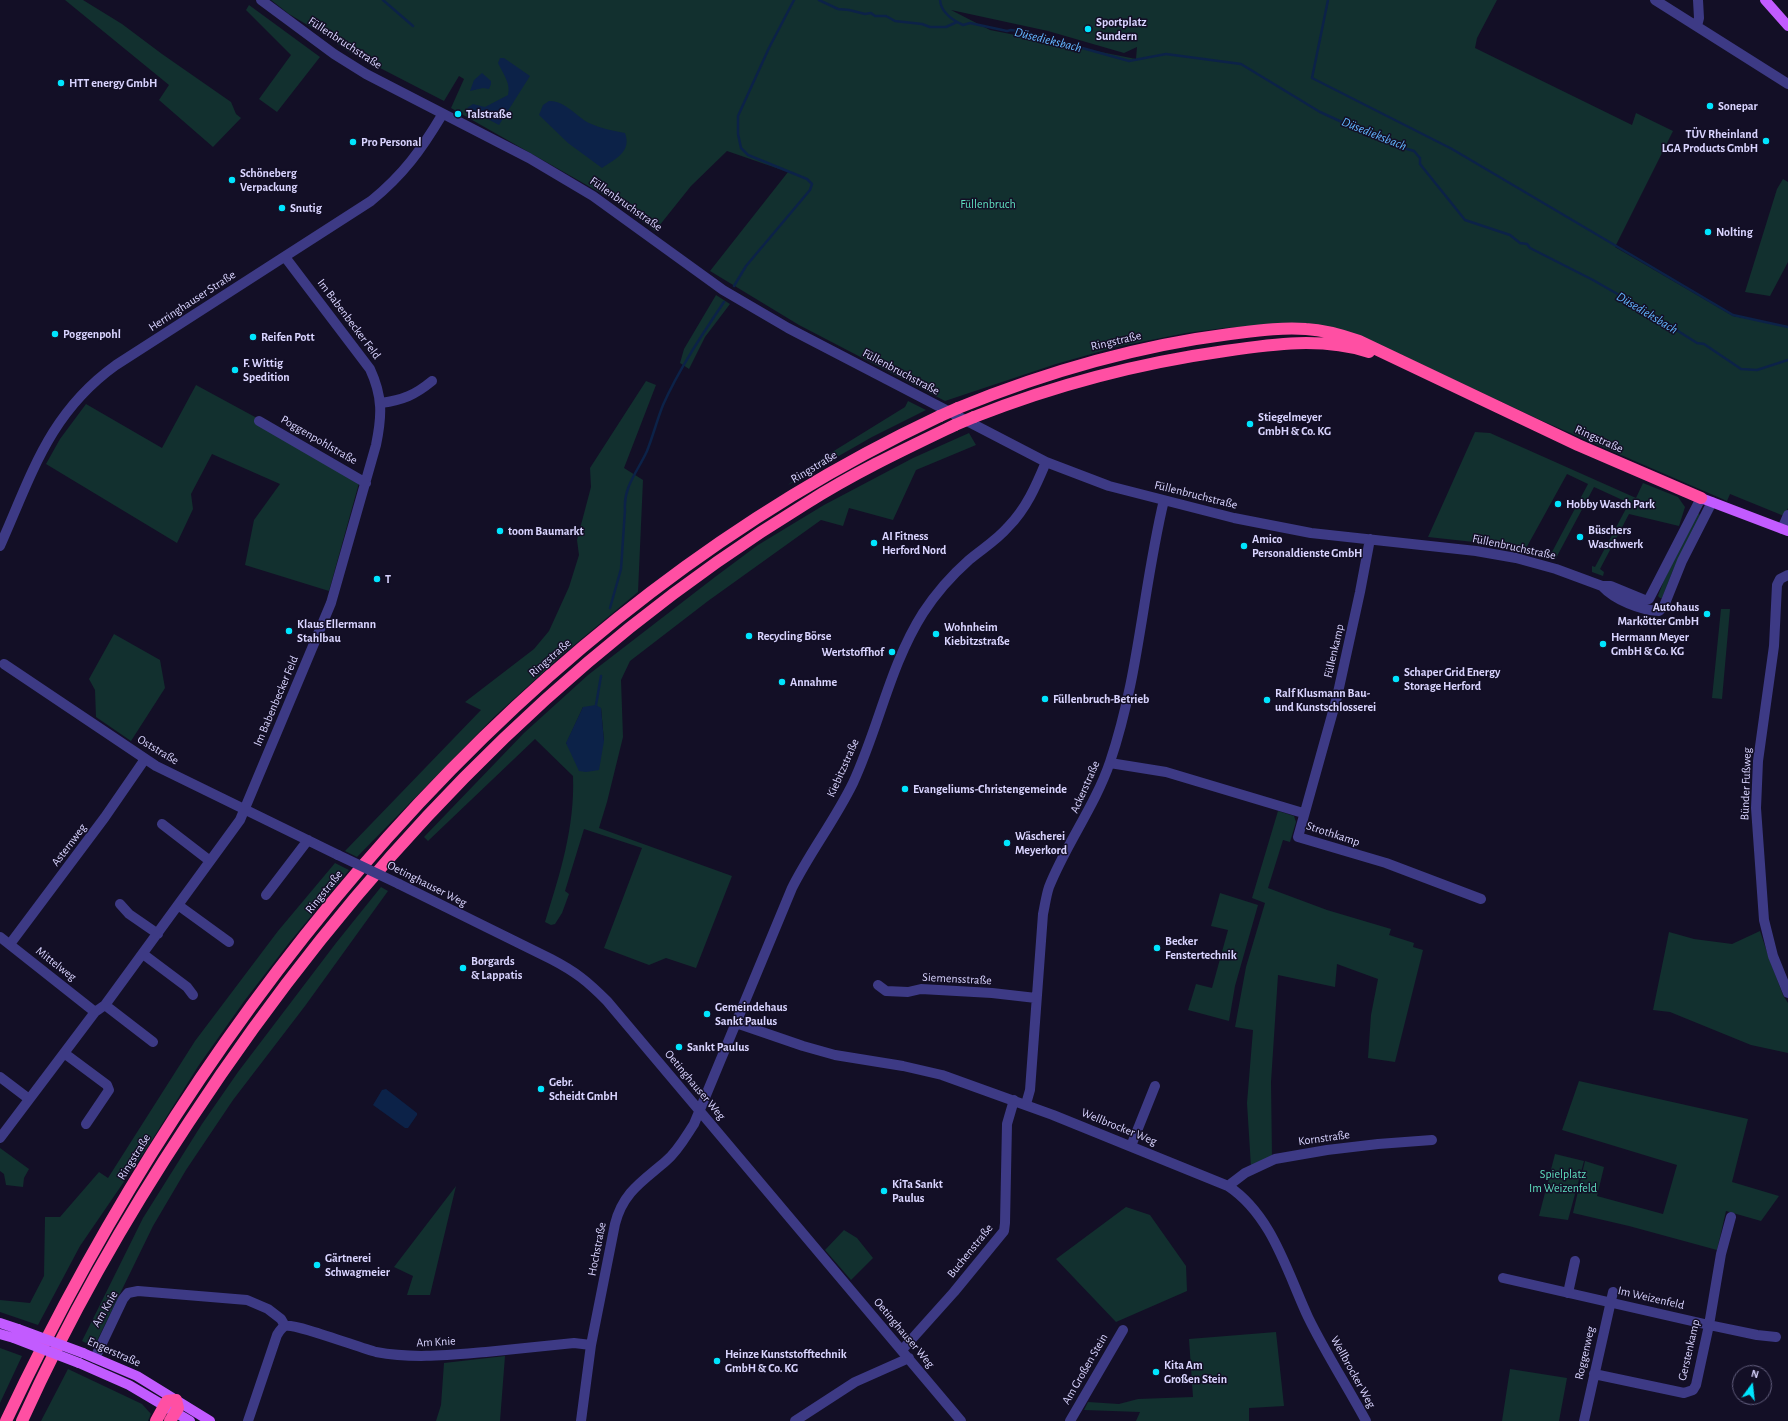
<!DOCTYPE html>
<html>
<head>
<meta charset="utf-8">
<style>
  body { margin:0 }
  #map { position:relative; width:1788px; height:1421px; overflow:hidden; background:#130f26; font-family:"Alegreya Sans",sans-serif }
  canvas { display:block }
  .north { position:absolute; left:1732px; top:1365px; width:40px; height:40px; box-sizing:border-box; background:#130f26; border:1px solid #625e7d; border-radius:50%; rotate:15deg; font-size:11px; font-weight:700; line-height:16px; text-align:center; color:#d9d4ff }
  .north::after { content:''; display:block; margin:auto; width:14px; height:18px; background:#00e5ff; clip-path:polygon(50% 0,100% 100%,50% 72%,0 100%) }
</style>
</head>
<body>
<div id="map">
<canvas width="1788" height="1421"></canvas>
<div class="north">N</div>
</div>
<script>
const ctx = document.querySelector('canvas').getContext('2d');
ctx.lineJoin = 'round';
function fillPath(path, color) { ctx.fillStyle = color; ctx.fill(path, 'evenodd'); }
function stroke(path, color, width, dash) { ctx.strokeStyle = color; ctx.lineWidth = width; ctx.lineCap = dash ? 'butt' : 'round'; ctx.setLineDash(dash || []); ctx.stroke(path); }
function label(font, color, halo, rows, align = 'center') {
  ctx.font = font + ' "Alegreya Sans",sans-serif'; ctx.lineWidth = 3; ctx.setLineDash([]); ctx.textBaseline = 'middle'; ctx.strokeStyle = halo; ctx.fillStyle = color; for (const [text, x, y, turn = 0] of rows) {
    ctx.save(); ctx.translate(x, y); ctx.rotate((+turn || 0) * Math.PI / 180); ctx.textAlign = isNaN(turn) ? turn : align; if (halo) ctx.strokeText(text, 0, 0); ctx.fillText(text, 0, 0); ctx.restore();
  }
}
fillPath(new Path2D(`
  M65 0H83L122 24 162 54 231 102 236 114 241 118 213 147 159 100 169 85Z
  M271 0H1497L1477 38 1475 48 1632 125 1636 113 1673 131 1615 247 1733 316 1788 326V508L1784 516 1730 494 1727 501 1538 419 1382 346 1266 325 1224 328 1186 333 1116 347 1056 364 945 401 799 325 710 271 788 172 727 151 691 186 655 231 613 200 451 108 464 79 459 76 444 101 349 52 331 39 289 14ZM951 10 1048 31 1124 53 1137 47 1136 59 990 30Z
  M249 5 320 57 277 112 259 99 291 55 246 10Z
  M1783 179 1788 182V262L1770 296 1745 292 1777 189Z
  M716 295 730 304 705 337 689 369 680 363 684 349Z
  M646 381 656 385 624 468 643 480 638 592 561 656 494 717 357 857 345 851 481 710 465 702 534 649 549 631 569 587 579 555 577 540 591 487 590 468Z
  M196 385 255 417 264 426 359 483 329 591 245 565 254 520 280 484 212 454 191 494 193 509 177 543 46 464 60 439 86 404 162 448Z
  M908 401 926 410 872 437 788 485 816 462 905 407Z
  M1475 432 1490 433 1636 498 1643 483 1678 497 1685 507 1679 526 1629 514 1600 569 1604 572 1603 576 1592 572V566L1595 567 1629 503 1594 487 1555 560 1544 557 1547 550 1552 552 1588 484 1567 474 1524 552 1483 543 1428 537Z
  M969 433 976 445 916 470 893 520 849 508 843 526 821 520 708 601 630 661 621 680 623 737 607 802 599 828 732 876 696 968 666 958 649 965 604 948 642 848 584 829 565 891 569 894 562 913 555 924 551 925 545 922C560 874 575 827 573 776L535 739 428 841 424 837 524 733 588 675 715 577 758 545 824 505 913 458ZM583 707 601 708 604 741 566 744Z
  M1698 513 1700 515 1673 570 1662 598H1660L1658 596 1664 580Z
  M1721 609H1730L1722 699 1712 698Z
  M114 634 160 660 165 688 131 741 96 717 95 690 89 679Z
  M1278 811 1294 816 1296 822 1290 842 1283 840 1268 888 1327 910 1391 929 1389 935 1414 943 1413 947 1423 950 1395 1062 1368 1058 1371 1015 1378 979 1337 964 1335 987 1278 975 1271 1082 1272 1157 1251 1167 1247 1103 1253 1030 1235 1027 1246 967 1265 903 1252 898Z
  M335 863 349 870 289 943 245 1000 199 1065 145 1151 80 1246 38 1325 0 1312V1300L30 1303 44 1276 45 1217H60L99 1172 108 1178 195 1041 278 931Z
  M381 887 388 891 305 1006 233 1100 186 1170 153 1226 94 1347 82 1341 143 1218 202 1124 238 1072 336 943Z
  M1220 893 1258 905 1235 986 1229 1021 1188 1010 1196 984 1212 988 1228 930 1211 926Z
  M1760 931 1770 961 1783 995 1788 1003V1053L1751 1045 1670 1012 1653 1010 1669 932 1694 939 1732 944Z
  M1579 1081 1748 1119 1732 1182 1779 1196 1761 1221 1726 1211 1717 1250 1629 1226 1573 1213 1585 1161 1604 1167 1597 1196 1663 1214 1677 1165 1562 1130Z
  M0 1148 29 1169 24 1178 23 1187 6 1185 4 1174 0 1171Z
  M1555 1154 1584 1161 1568 1220 1539 1216Z
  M456 1186 430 1295H407L413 1276 394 1267Z
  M1126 1207 1150 1215 1186 1266 1187 1291 1116 1322 1056 1259Z
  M844 1230 857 1238 873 1258 851 1280 825 1250Z
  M1276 1332 1284 1406 1249 1408V1421H1136L1140 1412 1084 1410 1088 1402 1119 1404 1138 1399 1193 1397 1189 1339Z
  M0 1348 22 1356 0 1403Z
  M505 1356 500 1421H436L441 1405 444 1363Z
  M68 1369 142 1404 151 1414 148 1421H41Z
  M1510 1369 1567 1378 1559 1421H1502Z`), '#12302f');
fillPath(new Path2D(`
  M500 58H504L530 76 499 125 467 108 473 104 485 107 508 95C511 83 503 74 498 63Z
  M482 73 491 81V84L489 89 483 88 470 91 474 80Z
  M549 101C564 100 576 116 589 123 600 128 613 131 625 133 632 152 615 159 602 168L568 143 539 115 543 105Z
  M596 705 601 708 604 741 599 770 586 772 579 771 566 743 583 707Z
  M386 1089 417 1113V1115L408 1128H405L373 1105 382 1090Z`), '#0c2248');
stroke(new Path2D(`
  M383 0 413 26
  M819 0 838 9 849 10 865 14 871 13 875 16H886L895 21 922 24 930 27H946L957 22
  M940 0C941 12 952 20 963 25L970 23 1007 31 1011 30 1025 32 1129 61 1166 54 1241 64 1320 112 1377 138 1393 142 1400 147 1414 151 1420 158V164L1465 220 1510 235 1520 243 1527 244 1530 248 1593 280 1640 307 1697 343 1704 344 1741 369 1757 370 1788 360
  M1328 0 1312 78 1452 149 1733 315 1788 327
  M734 286 746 266 810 190 812 184 807 179 748 155 741 148 738 134V116L769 48 794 0
  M610 608 621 569 625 510C623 487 638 471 647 451 653 436 657 420 663 405 679 369 702 335 724 302
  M596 705 601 676`), '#0c2248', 2.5);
stroke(new Path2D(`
  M261 0 334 54 366 74 529 158 593 196 723 290 788 328 1046 462 1109 486 1234 518 1311 533 1476 551 1516 558 1556 569 1602 586H1611L1645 600 1649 599
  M1655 0 1788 84
  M1697 26 1699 18 1698 0
  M381 403C403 400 415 395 432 381
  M259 421 366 483
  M1782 529 1788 515
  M1370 539 1360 592 1337 697 1298 837 1386 863 1481 899
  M0 546C32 474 49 413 116 365L371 201C404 174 421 150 442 115
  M1788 575 1780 579 1777 585 1774 646 1758 761 1756 808 1764 920 1773 956 1788 993
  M1602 586C1615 600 1640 610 1659 611L1664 606 1682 561 1712 502
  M1649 599 1701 498
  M4 664 156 766 338 855
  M1110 763 1166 772 1303 813
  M162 824 210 861
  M399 884 551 959C576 972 587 981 607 1001L961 1421
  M266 895 308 840
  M120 904 129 914 158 934
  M178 905 229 942
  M0 937 95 1012
  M10 944 105 817 145 759
  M143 954 187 987 193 995
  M878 985 886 991 908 992 921 989 992 993 1036 998
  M105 1005 153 1042
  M736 1023 803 1046 835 1055 903 1066 942 1075 1053 1115 1228 1186C1272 1215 1287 1272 1308 1317 1325 1352 1347 1386 1366 1421
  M64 1053 107 1085 109 1090 86 1124
  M0 1077 29 1099
  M1026 1104 1030 1090 1043 914C1045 905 1046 896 1049 887 1066 844 1095 806 1110 762 1139 677 1143 587 1164 500
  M0 1138 95 1012 105 1005 240 820 331 603 376 445C382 416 383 397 370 369L285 257
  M1131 1146 1155 1086
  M1228 1186 1245 1173 1275 1159 1327 1150 1378 1144 1432 1140
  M1503 1278 1709 1325 1757 1335 1776 1337
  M1568 1293 1575 1261
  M902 1350 954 1292 1004 1231 1005 1223 1007 1124 1014 1100
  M95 1358 123 1299 128 1293 138 1291 247 1300 268 1309 281 1319 285 1326
  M1594 1374 1684 1393 1693 1390 1696 1385 1709 1325 1721 1254 1731 1217
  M248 1421 277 1335C279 1332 281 1328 285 1326 295 1323 360 1348 376 1352 413 1359 449 1355 486 1352 515 1349 544 1346 574 1343L591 1345
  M581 1421 591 1345 615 1224C623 1192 643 1181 666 1161 678 1151 686 1136 694 1124L792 888C810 852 835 820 853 783 879 727 890 665 923 613 936 593 951 576 969 560 982 549 997 540 1008 527 1026 509 1036 486 1046 462
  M795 1421 855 1382 909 1358
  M1070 1421 1123 1330
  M1584 1421 1613 1292`), '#3d3a85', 10);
stroke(new Path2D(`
  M1765 0 1788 26
  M1701 498 1788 531
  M0 1323 18 1329
  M0 1334 14 1338
  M83 1353 137 1376 210 1421
  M79 1363 129 1385 190 1421`), '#c25bff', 10);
stroke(new Path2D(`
  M958 408C1046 372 1136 346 1230 334 1255 331 1281 327 1306 329 1325 330 1342 335 1359 341L1578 445 1701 498
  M974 417C1055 385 1139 363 1225 351 1273 344 1322 337 1369 352
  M6 1421C202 1005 517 615 940 416
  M22 1421C69 1317 126 1217 189 1122 350 876 555 657 807 503 854 473 905 449 955 425
  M156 1421 167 1401 176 1400 178 1408 170 1421`), '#ff4fa3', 12);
stroke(new Path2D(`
  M338 855 399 884`), '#3d3a85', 10);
stroke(new Path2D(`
  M18 1329 83 1353
  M14 1338 79 1363`), '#c25bff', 10);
stroke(new Path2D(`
  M940 416 958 408
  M955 425 974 417`), '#ff4fa3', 12);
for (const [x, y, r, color] of [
  [1088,29,4,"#00e5ff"],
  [61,83,4,"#00e5ff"],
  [1710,106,4,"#00e5ff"],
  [458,114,4,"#00e5ff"],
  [1766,141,4,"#00e5ff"],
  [353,142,4,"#00e5ff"],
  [232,180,4,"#00e5ff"],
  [282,208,4,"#00e5ff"],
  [1708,232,4,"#00e5ff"],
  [55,334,4,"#00e5ff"],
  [253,337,4,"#00e5ff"],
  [235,370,4,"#00e5ff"],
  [1250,424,4,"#00e5ff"],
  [1558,504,4,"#00e5ff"],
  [500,531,4,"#00e5ff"],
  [1580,537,4,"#00e5ff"],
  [874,543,4,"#00e5ff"],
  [1244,546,4,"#00e5ff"],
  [377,579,4,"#00e5ff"],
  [1707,614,4,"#00e5ff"],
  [289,631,4,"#00e5ff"],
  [936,634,4,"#00e5ff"],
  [749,636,4,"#00e5ff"],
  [1603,644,4,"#00e5ff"],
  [892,652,4,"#00e5ff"],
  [1396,679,4,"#00e5ff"],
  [782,682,4,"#00e5ff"],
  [1045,699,4,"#00e5ff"],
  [1267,700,4,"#00e5ff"],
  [905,789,4,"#00e5ff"],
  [1007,843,4,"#00e5ff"],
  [1157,948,4,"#00e5ff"],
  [463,968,4,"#00e5ff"],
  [707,1014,4,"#00e5ff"],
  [679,1047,4,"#00e5ff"],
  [541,1089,4,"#00e5ff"],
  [884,1191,4,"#00e5ff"],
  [317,1265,4,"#00e5ff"],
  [717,1361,4,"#00e5ff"],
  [1156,1372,4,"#00e5ff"]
]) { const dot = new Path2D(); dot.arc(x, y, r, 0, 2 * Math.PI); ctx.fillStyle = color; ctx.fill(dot); stroke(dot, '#130f26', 1.5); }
label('bold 12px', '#d9d4ff', '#130f26', [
  ["Sportplatz",1096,22],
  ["Sundern",1096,36],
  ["HTT energy GmbH",69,83],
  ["Sonepar",1718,106],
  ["Talstraße",466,114],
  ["TÜV Rheinland",1758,134,"right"],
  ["LGA Products GmbH",1758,148,"right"],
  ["Pro Personal",361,142],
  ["Schöneberg",240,173],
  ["Verpackung",240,187],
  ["Snutig",290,208],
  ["Nolting",1716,232],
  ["Poggenpohl",63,334],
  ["Reifen Pott",261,337],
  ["F. Wittig",243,363],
  ["Spedition",243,377],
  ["Stiegelmeyer",1258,417],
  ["GmbH & Co. KG",1258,431],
  ["Hobby Wasch Park",1566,504],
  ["Büschers",1588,530],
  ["Waschwerk",1588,544],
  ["toom Baumarkt",508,531],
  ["AI Fitness",882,536],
  ["Herford Nord",882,550],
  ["Amico",1252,539],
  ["Personaldienste GmbH",1252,553],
  ["T",385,579],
  ["Autohaus",1699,607,"right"],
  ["Markötter GmbH",1699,621,"right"],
  ["Klaus Ellermann",297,624],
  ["Stahlbau",297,638],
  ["Wohnheim",944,627],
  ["Kiebitzstraße",944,641],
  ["Recycling Börse",757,636],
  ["Hermann Meyer",1611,637],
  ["GmbH & Co. KG",1611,651],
  ["Wertstoffhof",884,652,"right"],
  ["Schaper Grid Energy",1404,672],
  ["Storage Herford",1404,686],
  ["Annahme",790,682],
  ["Ralf Klusmann Bau-",1275,693],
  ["und Kunstschlosserei",1275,707],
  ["Füllenbruch-Betrieb",1053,699],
  ["Evangeliums-Christengemeinde",913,789],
  ["Wäscherei",1015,836],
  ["Meyerkord",1015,850],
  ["Becker",1165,941],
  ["Fenstertechnik",1165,955],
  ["Borgards",471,961],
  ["& Lappatis",471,975],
  ["Gemeindehaus",715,1007],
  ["Sankt Paulus",715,1021],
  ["Sankt Paulus",687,1047],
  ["Gebr.",549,1082],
  ["Scheidt GmbH",549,1096],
  ["KiTa Sankt",892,1184],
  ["Paulus",892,1198],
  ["Gärtnerei",325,1258],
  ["Schwagmeier",325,1272],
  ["Heinze Kunststofftechnik",725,1354],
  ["GmbH & Co. KG",725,1368],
  ["Kita Am",1164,1365],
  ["Großen Stein",1164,1379]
], 'left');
label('12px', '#d9d4ff', '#130f26', [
  ["Füllenbruchstraße",345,43,33],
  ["Füllenbruchstraße",626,204,35],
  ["Herringhauser Straße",192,301,-33],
  ["Im Babenbecker Feld",349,319,53],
  ["Ringstraße",1116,341,-13],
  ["Füllenbruchstraße",901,372,28],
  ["Ringstraße",1599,439,24],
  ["Poggenpohlstraße",319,440,30],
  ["Ringstraße",814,467,-31],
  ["Füllenbruchstraße",1196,495,14],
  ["Füllenbruchstraße",1514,547,12],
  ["Füllenkamp",1334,651,-77],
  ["Ringstraße",550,658,-41],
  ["Im Babenbecker Feld",276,701,-67],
  ["Oststraße",158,750,31],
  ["Kiebitzstraße",843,768,-66],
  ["Bünder Fußweg",1746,784,-88],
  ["Ackerstraße",1085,787,-66],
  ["Strothkamp",1333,834,18],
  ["Asternweg",69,845,-53],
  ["Oetinghauser Weg",427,884,27],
  ["Ringstraße",324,892,-51],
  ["Mittelweg",56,964,38],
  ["Siemensstraße",957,979,3],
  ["Oetinghauser Weg",695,1085,50],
  ["Wellbrocker Weg",1119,1127,22],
  ["Kornstraße",1324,1138,-8],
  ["Ringstraße",134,1157,-58],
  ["Hochstraße",597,1249,-79],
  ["Buchenstraße",970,1251,-51],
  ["Im Weizenfeld",1651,1298,13],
  ["Am Knie",105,1309,-60],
  ["Oetinghauser Weg",904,1333,50],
  ["Am Knie",436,1342,-3],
  ["Gerstenkamp",1689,1350,-77],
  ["Engerstraße",114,1352,24],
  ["Roggenweg",1585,1353,-77],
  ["Am Großen Stein",1085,1369,-60],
  ["Wellbrocker Weg",1353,1372,61]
]);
label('12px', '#5fe0c0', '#130f26', [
  ["Füllenbruch",988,204],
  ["Spielplatz",1563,1174],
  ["Im Weizenfeld",1563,1188]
]);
label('italic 13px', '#62b6ff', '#130f26', [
  ["Düsedieksbach",1048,40,14],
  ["Düsedieksbach",1374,134,22],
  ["Düsedieksbach",1647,313,31]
]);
</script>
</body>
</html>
